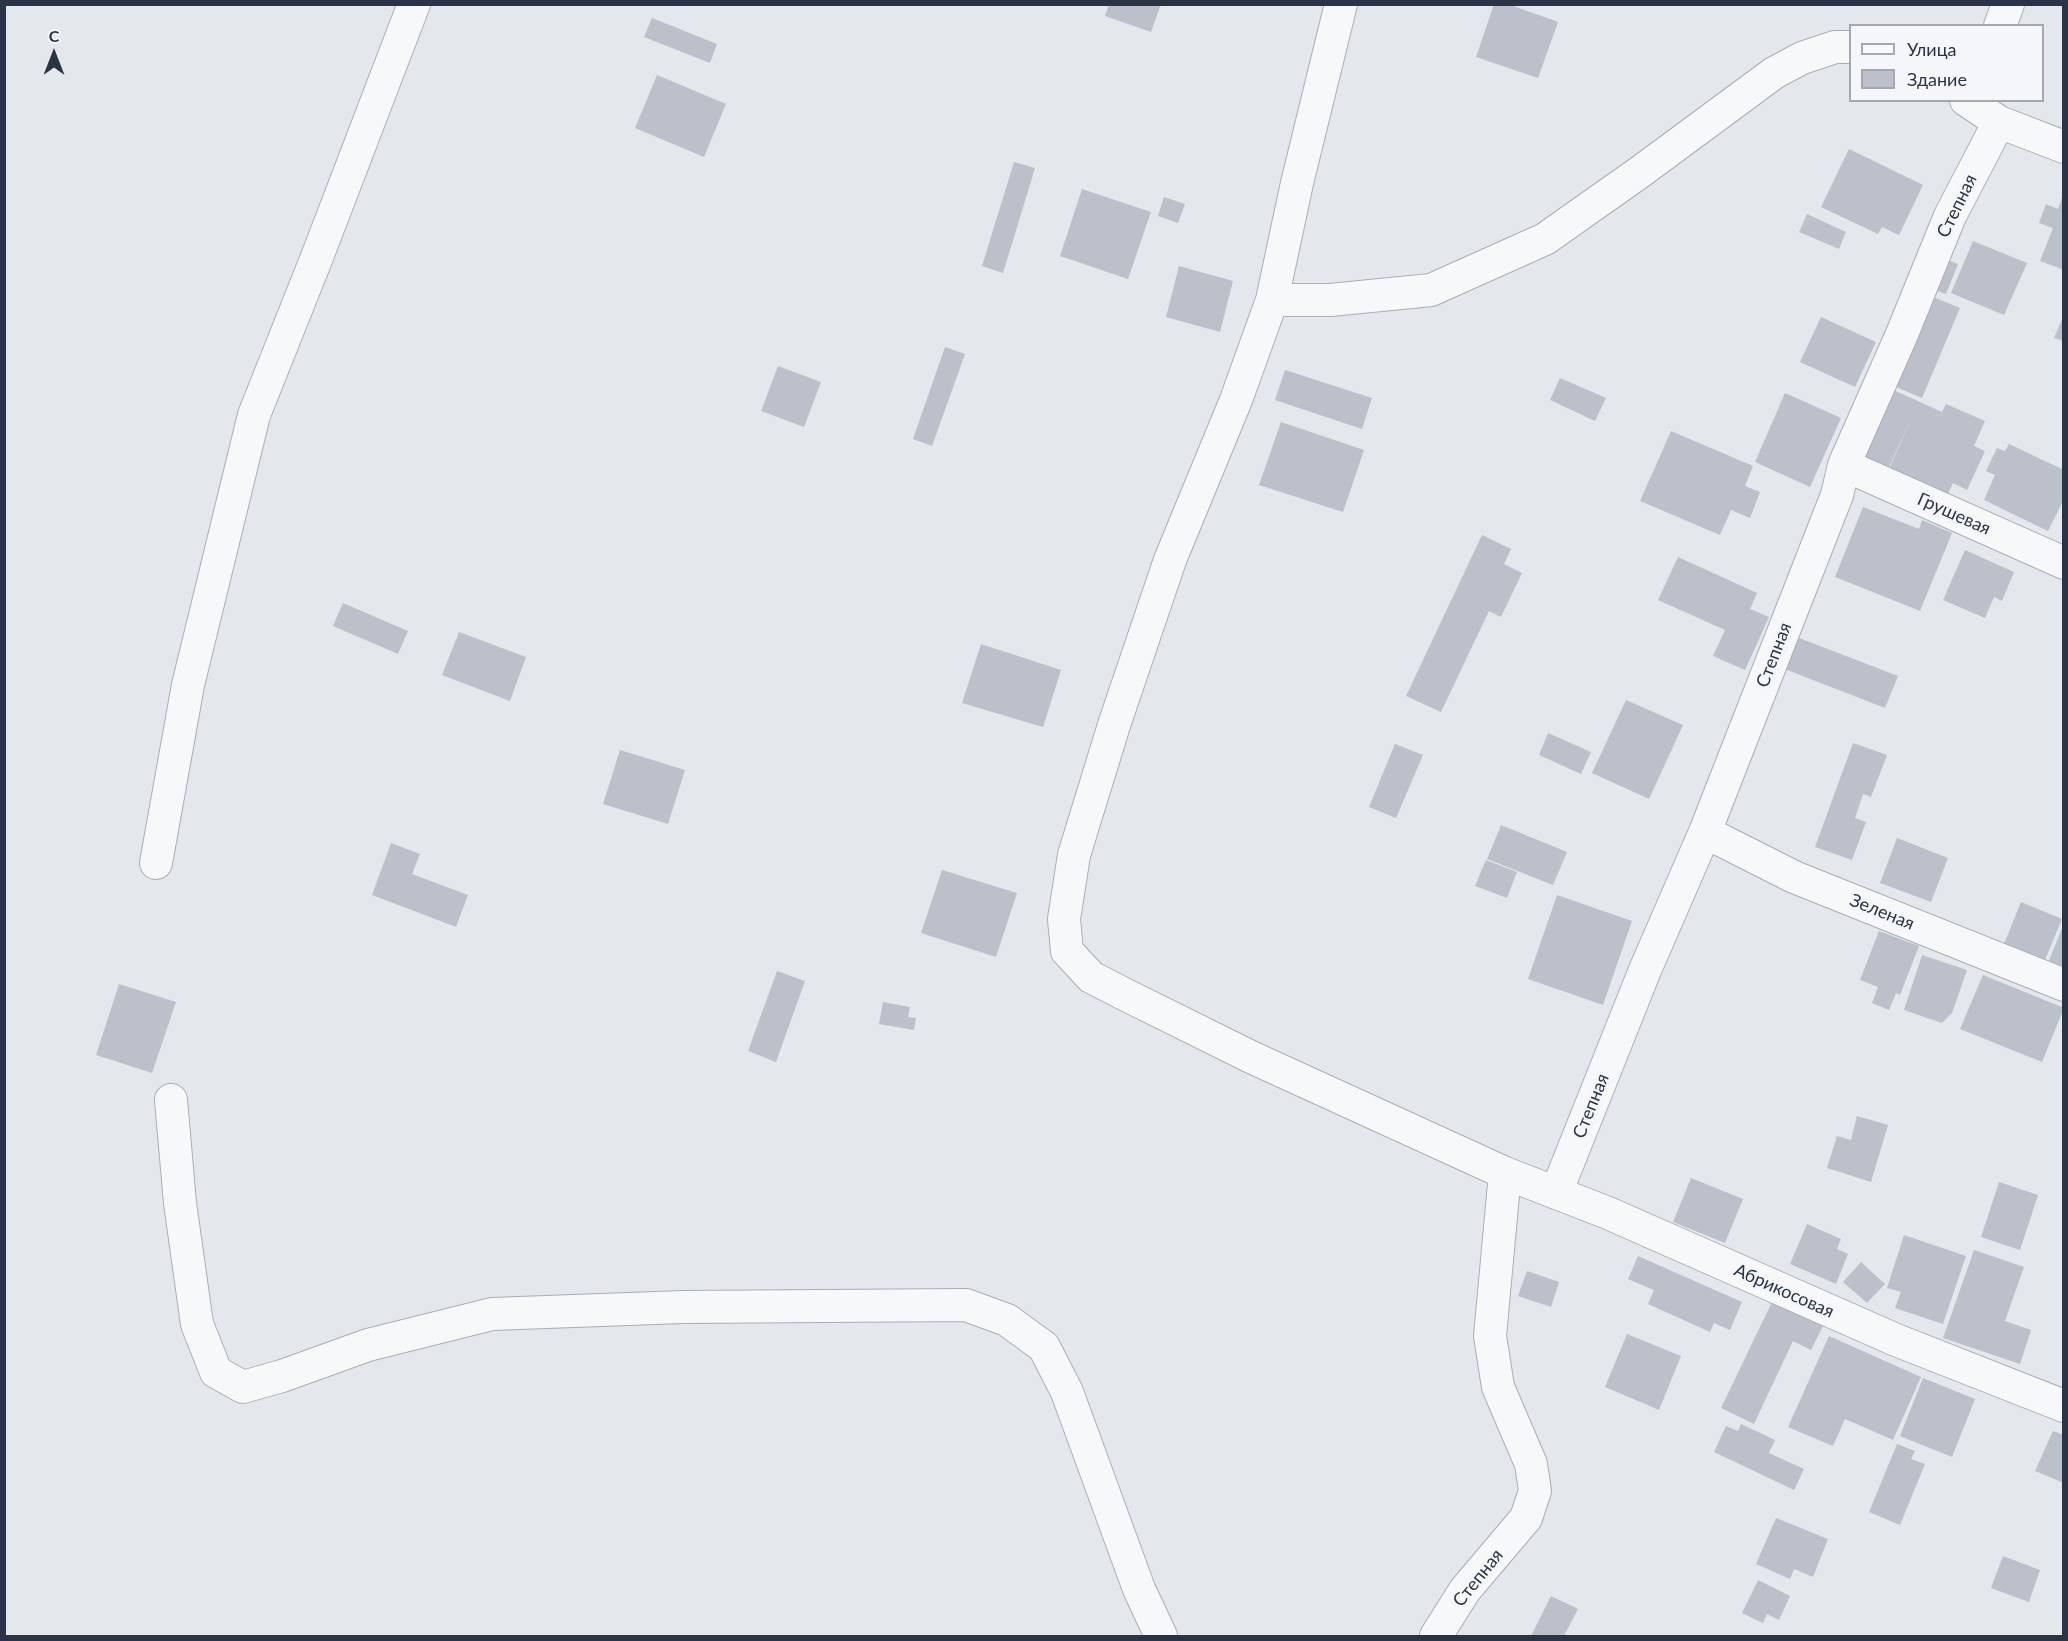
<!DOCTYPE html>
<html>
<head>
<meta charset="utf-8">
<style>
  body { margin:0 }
  #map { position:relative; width:2068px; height:1641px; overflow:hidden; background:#e4e7ec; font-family:Lato,sans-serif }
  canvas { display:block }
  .frame { position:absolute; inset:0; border:6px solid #2b3445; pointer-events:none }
  .legend { position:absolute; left:1849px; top:24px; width:195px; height:78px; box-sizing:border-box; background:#f4f6f9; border:2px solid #a4a8b1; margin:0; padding:8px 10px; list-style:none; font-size:18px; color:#2b3445 }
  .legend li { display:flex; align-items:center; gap:12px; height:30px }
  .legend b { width:30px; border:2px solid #a4a8b1 }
  .north { position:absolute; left:24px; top:24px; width:60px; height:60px; -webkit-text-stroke:4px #f4f6f9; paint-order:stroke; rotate:0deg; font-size:16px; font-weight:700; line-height:24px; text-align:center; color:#2b3445 }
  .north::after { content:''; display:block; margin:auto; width:21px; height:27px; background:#2b3445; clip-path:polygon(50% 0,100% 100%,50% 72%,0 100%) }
</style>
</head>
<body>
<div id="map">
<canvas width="2068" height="1641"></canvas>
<div class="frame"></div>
<ul class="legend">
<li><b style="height:8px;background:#f7f8fa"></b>Улица</li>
<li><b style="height:16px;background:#bbc0ca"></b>Здание</li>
</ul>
<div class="north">С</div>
</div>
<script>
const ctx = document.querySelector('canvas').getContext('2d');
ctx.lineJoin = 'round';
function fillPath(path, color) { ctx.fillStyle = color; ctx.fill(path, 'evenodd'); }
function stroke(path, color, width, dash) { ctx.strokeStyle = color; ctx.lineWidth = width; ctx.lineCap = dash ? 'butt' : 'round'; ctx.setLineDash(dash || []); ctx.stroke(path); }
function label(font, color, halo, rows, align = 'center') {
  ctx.font = font + ' Lato,sans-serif'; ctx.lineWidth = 6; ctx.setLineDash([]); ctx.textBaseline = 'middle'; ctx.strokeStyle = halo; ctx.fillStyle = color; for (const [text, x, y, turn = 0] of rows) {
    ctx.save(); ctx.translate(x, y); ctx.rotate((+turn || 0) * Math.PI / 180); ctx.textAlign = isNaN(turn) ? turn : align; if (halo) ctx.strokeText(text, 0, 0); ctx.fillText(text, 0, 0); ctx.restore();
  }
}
fillPath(new Path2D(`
  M1109 4H1161L1151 32 1105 16Z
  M1494 4H1508L1558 22 1538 78 1476 57Z
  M652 18 717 44 710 63 644 37Z
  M657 75 726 104 704 157 635 128Z
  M1849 149 1923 185 1899 235 1882 227 1878 234 1821 207Z
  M1014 162 1035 168 1003 273 982 266Z
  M1082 189 1151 212 1128 279 1060 256Z
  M2063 195H2064V270L2040 261 2053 228 2039 223 2046 204 2058 209Z
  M1164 197 1185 204 1178 223 1158 216Z
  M1807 214 1846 232 1839 249 1799 232Z
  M1973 241 2027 263 2004 315 1951 293Z
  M1937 256 1958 264 1946 294 1924 286Z
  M1179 266 1233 281 1220 332 1166 317Z
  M1926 294 1960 308 1922 398 1889 384Z
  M2064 315V341L2054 338Z
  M1821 317 1876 342 1855 387 1800 362Z
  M945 347 965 354 932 446 913 439Z
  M778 366 821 382 804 427 761 411Z
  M1285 370 1372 398 1362 429 1275 400Z
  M1560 378 1606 398 1595 421 1550 400Z
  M1887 387 1942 412 1946 404 1985 421 1974 446 1985 451 1967 490 1953 483 1946 498 1888 471 1912 417 1887 471 1855 455Z
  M1785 393 1841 418 1810 487 1755 462Z
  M1281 422 1364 450 1343 512 1259 485Z
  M1671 431 1753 466 1745 486 1760 492 1750 518 1731 510 1720 535 1640 501Z
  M2009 444 2064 470V499L2048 531 1984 500 1995 475 1986 471 1997 448 2005 451Z
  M1863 507 1919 529 1922 520 1952 533 1920 611 1835 577Z
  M1482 535 1511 549 1504 564 1522 573 1501 617 1489 611 1441 712 1406 696Z
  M1965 550 2014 572 2002 601 1994 597 1985 618 1943 600Z
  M1678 557 1757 593 1750 609 1769 617 1745 670 1713 656 1725 630 1658 600Z
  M343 603 408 631 398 654 333 626Z
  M459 632 526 657 510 701 442 675Z
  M1794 636 1898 676 1885 708 1782 668Z
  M981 644 1061 670 1043 727 962 703Z
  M1626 700 1683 725 1649 799 1592 773Z
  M1548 733 1591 752 1581 774 1539 755Z
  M1853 743 1887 755 1871 797 1863 794 1855 818 1866 822 1852 860 1815 847Z
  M1395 744 1423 755 1396 818 1369 807Z
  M620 750 685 770 668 824 603 804Z
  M1501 825 1567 852 1553 885 1487 859Z
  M1897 838 1948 858 1931 902 1880 883Z
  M391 843 420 854 412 874 468 895 456 927 372 895Z
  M1486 860 1517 872 1507 898 1475 886Z
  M942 870 1017 893 996 957 921 933Z
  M1557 895 1632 921 1603 1005 1528 979Z
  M2021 902 2062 919 2045 960 2004 944Z
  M2063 926H2064V970L2048 963Z
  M1879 931 1919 946 1900 995 1896 993 1889 1010 1872 1003 1878 987 1860 980Z
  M1922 955 1967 970 1952 1013 1942 1023 1904 1010Z
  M777 971 805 981 776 1062 748 1051Z
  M1983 975 2064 1008 2042 1062 1960 1029Z
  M119 984 176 1002 152 1073 96 1055Z
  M883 1002 910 1007 908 1017 916 1018 914 1030 879 1024Z
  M1857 1116 1888 1125 1871 1182 1827 1168 1837 1136 1851 1140Z
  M1691 1178 1743 1199 1725 1243 1673 1222Z
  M1999 1182 2038 1195 2020 1250 1981 1237Z
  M1807 1224 1841 1239 1837 1249 1848 1254 1836 1284 1790 1264Z
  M1904 1235 1966 1256 1943 1324 1895 1308 1901 1292 1887 1288Z
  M1974 1250 2024 1267 2005 1321 2031 1330 2020 1364 1943 1338Z
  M1638 1256 1742 1302 1730 1330 1714 1323 1710 1332 1648 1304 1654 1290 1628 1279Z
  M1861 1262 1885 1284 1867 1303 1843 1282Z
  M1527 1271 1559 1282 1551 1307 1518 1296Z
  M1772 1302 1823 1326 1811 1350 1793 1341 1754 1424 1721 1408Z
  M1627 1334 1681 1356 1659 1410 1605 1387Z
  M1829 1336 1921 1377 1893 1440 1845 1419 1833 1446 1788 1427Z
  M1923 1378 1975 1399 1952 1457 1900 1436Z
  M1741 1424 1775 1440 1769 1453 1804 1469 1794 1490 1714 1452 1726 1426 1738 1431Z
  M2053 1431 2064 1435V1483L2035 1471Z
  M1897 1444 1915 1451 1911 1459 1925 1464 1900 1525 1869 1512Z
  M1776 1518 1828 1539 1813 1577 1794 1569 1790 1579 1756 1564Z
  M2003 1556 2040 1570 2029 1602 1991 1588Z
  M1758 1580 1790 1596 1779 1620 1767 1614 1763 1623 1742 1613Z
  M1551 1596 1578 1609 1564 1636H1531Z`), '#bbc0ca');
const street = new Path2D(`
  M1341 4 1297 183 1272 300 1236 400 1170 560 1114 725 1074 855 1064 919 1067 951 1091 977 1126 995 1251 1057 1505 1173 1608 1213 1896 1340 2064 1406
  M2000 26 2008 4
  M1966 100 1999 122 2064 147
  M1272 300H1330L1431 290 1545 239 1640 172 1774 73 1802 58 1835 47H1850
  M1844 465 2064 563
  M1705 832 1794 877 2064 985
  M156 863 188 685 254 415 317 257 414 4
  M171 1100 180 1203 197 1324 216 1372 243 1387 282 1376 368 1345 492 1314 683 1307 966 1305 1007 1320 1044 1347 1067 1392 1139 1589 1161 1636
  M1556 1193 1645 970 1705 832 1837 495 1844 465 1902 334 1950 216 1999 122
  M1436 1636 1465 1590 1526 1518 1535 1491 1531 1464 1498 1387 1490 1336 1505 1173`);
stroke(street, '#a9aeb7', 34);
stroke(street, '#f7f8fa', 32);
label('18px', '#2b3445', '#f4f6f9', [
  ["Степная",1957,206,-64],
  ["Грушевая",1954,514,24],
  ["Степная",1774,655,-69],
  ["Зеленая",1882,912,22],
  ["Степная",1591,1106,-68],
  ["Абрикосовая",1784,1291,24],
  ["Степная",1478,1578,-51]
]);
</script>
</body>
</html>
